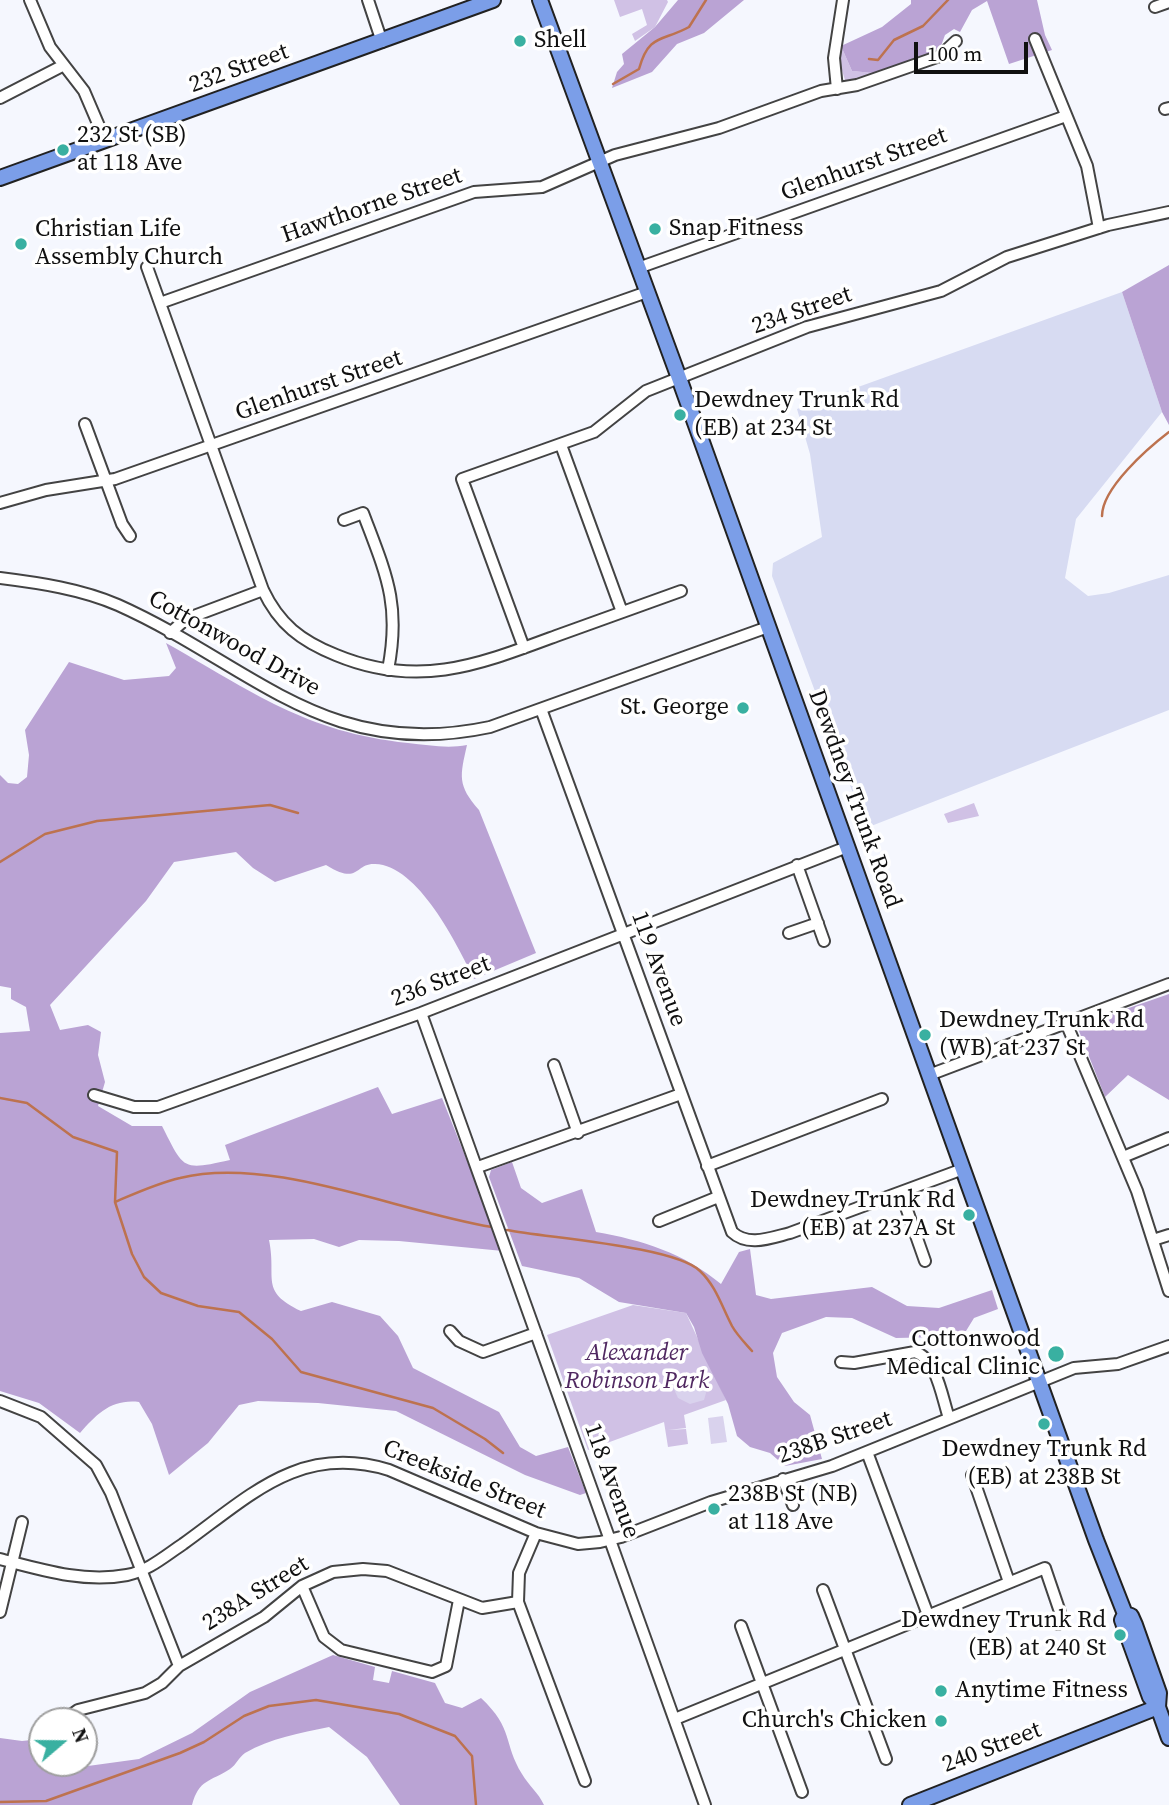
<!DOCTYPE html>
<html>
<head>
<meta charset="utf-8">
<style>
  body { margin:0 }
  #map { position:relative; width:1169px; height:1805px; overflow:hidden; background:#f5f7fe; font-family:"Source Serif 4",serif }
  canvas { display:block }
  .north { position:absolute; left:28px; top:1707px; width:70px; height:70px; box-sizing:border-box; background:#fff; border:2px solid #9f9f9f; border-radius:50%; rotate:70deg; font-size:19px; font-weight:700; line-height:28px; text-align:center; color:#101010 }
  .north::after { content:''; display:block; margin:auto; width:24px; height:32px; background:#39b0a1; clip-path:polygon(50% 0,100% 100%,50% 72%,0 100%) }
  .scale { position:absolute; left:914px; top:42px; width:114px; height:32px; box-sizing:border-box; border:4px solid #101010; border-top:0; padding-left:9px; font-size:21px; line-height:24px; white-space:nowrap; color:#101010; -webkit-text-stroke:5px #fff; paint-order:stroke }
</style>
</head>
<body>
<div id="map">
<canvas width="1169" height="1805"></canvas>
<div class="north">N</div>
<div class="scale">100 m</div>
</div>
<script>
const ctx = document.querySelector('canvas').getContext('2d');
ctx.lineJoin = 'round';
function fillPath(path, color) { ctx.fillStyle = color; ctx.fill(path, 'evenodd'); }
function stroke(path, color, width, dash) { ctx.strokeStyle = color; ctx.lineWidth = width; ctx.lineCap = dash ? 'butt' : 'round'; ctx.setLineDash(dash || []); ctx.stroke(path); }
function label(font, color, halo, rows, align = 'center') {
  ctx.font = font + ' "Source Serif 4",serif'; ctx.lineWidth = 7; ctx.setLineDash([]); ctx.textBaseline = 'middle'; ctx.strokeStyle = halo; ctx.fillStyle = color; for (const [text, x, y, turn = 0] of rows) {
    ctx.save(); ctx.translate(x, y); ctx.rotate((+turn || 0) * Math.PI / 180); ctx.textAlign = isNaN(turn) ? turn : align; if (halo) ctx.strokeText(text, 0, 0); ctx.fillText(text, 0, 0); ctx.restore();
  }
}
fillPath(new Path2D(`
  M1122 292 1162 412 1076 519 1065 578 1088 596 1109 593 1169 575V710L866 828 772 576 773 563 822 537 810 454 797 409Z`), '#d7dbf2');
fillPath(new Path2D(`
  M614 0H667L668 2 655 27 635 41 632 34 647 25 642 9 620 17Z
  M841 46 852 71 873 73 852 81 845 80 840 64Z
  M974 803 979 816 948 823 944 814Z
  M633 1305 686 1313 726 1400 684 1415 686 1428 668 1430 686 1429 688 1444 668 1447 664 1422 588 1450 547 1335Z`), '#d0c1e5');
fillPath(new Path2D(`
  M678 0H744L704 33 677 44 652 72 612 88 617 72 624 64 622 54 655 27Z
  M911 0H1037L1045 35 1052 50 1009 64 987 1 972 10 960 32 954 29 945 35 938 54 873 73 852 71 841 46 882 27 911 4Z
  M1169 265V425L1162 412 1122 292Z
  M166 643C253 692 305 732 408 743 428 745 447 749 467 745 460 776 457 785 479 810L536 953 474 979C457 944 418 865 375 864 354 863 360 886 326 865L275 882 253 868 236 852 174 862 146 901 50 1005 60 1030 88 1025 101 1032 98 1055 105 1082 98 1106 132 1126H162C184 1169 181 1171 230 1160L225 1145 378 1087 392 1114 442 1098 503 1251 399 1241 359 1240 339 1247 314 1239 269 1240C277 1279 259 1291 301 1311L332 1302 380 1316 398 1336 413 1368 499 1412 520 1447 536 1456 568 1447 586 1493 580 1495 525 1475 396 1411 318 1403 258 1401 239 1405 208 1443 169 1475 152 1424 139 1402C111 1399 97 1414 80 1433L39 1403 0 1391V1033L30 1031 26 1007 11 999V988L0 986V775L8 783 18 784 27 777 29 755 25 730 69 662 124 680 169 676 176 668Z
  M1169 994V1100L1128 1075 1105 1097 1077 1026Z
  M512 1162 521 1188 542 1203 582 1189 596 1232C642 1240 684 1253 721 1284L739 1252 750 1249 756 1295 771 1299 872 1287 907 1306 939 1308 992 1290 998 1309 974 1318 966 1331 940 1337 896 1338 852 1318 826 1317 782 1333 773 1353 777 1377 794 1402 810 1415 822 1459 785 1466 770 1453 750 1447 737 1436 728 1404 702 1353 694 1327 686 1313 619 1302 579 1278 522 1266 489 1177 491 1170Z
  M333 1655 375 1667 373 1680 389 1683 392 1671 435 1683 445 1703 462 1708 481 1698C514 1729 503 1743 522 1774 529 1786 538 1792 544 1805H400L367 1757 329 1727C300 1733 271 1738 245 1753 239 1757 236 1765 230 1769 210 1782 199 1779 192 1805H0V1738L22 1741 42 1739V1763L88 1766 139 1759 192 1733 250 1692Z`), '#baa3d4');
fillPath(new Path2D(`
  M681 1377 701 1379 706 1393 704 1400 690 1404 678 1398 673 1387Z
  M723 1416 727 1442 711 1444 708 1418Z`), '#d9d2ed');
stroke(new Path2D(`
  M869 59 878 60 894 40 923 26 948 0
  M613 84 639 69C649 33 662 42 689 27L706 0
  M1102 516C1102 488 1148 448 1169 432
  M0 862 45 834 97 821 270 805 298 813
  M0 1098 27 1103 73 1137 117 1152 115 1202 132 1254 144 1277 161 1293 198 1306 239 1312 272 1339 301 1372 433 1408 485 1439 503 1453
  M115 1202C136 1193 158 1183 180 1178 271 1155 399 1212 492 1227
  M507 1230C547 1238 674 1246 700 1271 716 1286 722 1307 732 1326 737 1335 745 1343 752 1351
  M0 1802 46 1801 180 1753 204 1742 244 1716 269 1706 316 1700 399 1714 455 1736 472 1756 476 1805`), '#bd724f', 2.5);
const minor = new Path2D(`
  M30 0 50 47 84 91 105 140
  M368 0 382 42
  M1155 7 1169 2
  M1035 39 1087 166 1099 228
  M837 89 834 58 843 0
  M0 98 64 65
  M1165 109 1169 108
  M147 267 263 590C279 624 301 641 336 655 418 689 478 665 556 636 598 621 640 606 681 591
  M638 268 1066 116
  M160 303 474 192 542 187 615 155 719 128 821 91 857 85 940 56 956 41
  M85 424 122 524 130 536
  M561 445 622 612
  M0 503 46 490 115 479 647 292
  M344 520 363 513C386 574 401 604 388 670
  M0 578C40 583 81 589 118 605 252 665 326 762 490 727L768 627
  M170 633 186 619 263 590
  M524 648 462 479 594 432 646 391 807 327 941 291 1007 257 1108 225 1169 212
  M541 709 732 1232C748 1247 770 1238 790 1233L963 1169
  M797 865 824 941
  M789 933 818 923
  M421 1013 705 1805
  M1067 1025 1137 1191 1169 1291
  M554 1065 578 1133
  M929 1075 1169 984
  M94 1095 134 1107H158L421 1013 847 847
  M1123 1157 1169 1138
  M707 1166 882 1099
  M478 1167 681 1094
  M901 1193 925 1261
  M659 1221 718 1197
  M1153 1240 1169 1235
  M450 1331 459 1341 483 1352 536 1333
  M841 1362 854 1363 915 1352C937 1359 942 1398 949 1418
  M0 1401 41 1417 96 1465 111 1493 179 1666
  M867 1452 928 1615
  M972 1475 1009 1582
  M783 1479 793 1505
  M536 1533 519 1573 518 1602 585 1781
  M0 1559C42 1570 84 1583 127 1575 148 1571 165 1556 183 1544 250 1496 300 1443 389 1470L536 1533 578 1544 600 1542 621 1537 711 1502 832 1466 1074 1368 1118 1364 1169 1346
  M302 1586 324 1637 341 1650 432 1672 446 1666 459 1600
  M823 1590 886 1759
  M0 1612 22 1522
  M741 1626 802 1792
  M68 1717 78 1710 145 1693 162 1683 179 1666 264 1617 302 1586 333 1572 363 1569 387 1571 482 1608 518 1602
  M675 1719 1045 1568 1060 1612 1058 1624`);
const major = new Path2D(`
  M540 0 679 378 1096 1540 1125 1614 1131 1616 1135 1625 1159 1693 1158 1707 1169 1738
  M0 178 493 0
  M1125 1614 1122 1620 1150 1697 1158 1707
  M910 1805 1158 1707`);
stroke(minor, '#434343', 14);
stroke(major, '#212121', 18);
stroke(minor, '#fff', 10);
stroke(major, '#7b9ee8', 14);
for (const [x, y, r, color] of [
  [520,41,7,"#39b0a1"],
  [63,150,7,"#39b0a1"],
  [655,229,7,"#39b0a1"],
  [21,244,7,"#39b0a1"],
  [680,415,7,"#39b0a1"],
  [743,708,7,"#39b0a1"],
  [925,1035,7,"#39b0a1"],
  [969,1215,7,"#39b0a1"],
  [1056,1354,9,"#39b0a1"],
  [1044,1424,7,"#39b0a1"],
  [714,1509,7,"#39b0a1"],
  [1120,1635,7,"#39b0a1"],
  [941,1691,7,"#39b0a1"],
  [941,1721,7,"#39b0a1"]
]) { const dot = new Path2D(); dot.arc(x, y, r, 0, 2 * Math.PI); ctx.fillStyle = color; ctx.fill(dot); stroke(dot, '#fff', 2.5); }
label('24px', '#101010', '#fff', [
  ["Shell",534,41],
  ["232 St (SB)",77,136],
  ["at 118 Ave",77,164],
  ["Snap Fitness",669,229],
  ["Christian Life",35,230],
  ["Assembly Church",35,258],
  ["Dewdney Trunk Rd",694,401],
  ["(EB) at 234 St",694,429],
  ["St. George",729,708,"right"],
  ["Dewdney Trunk Rd",939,1021],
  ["(WB) at 237 St",939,1049],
  ["Dewdney Trunk Rd",955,1201,"right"],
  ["(EB) at 237A St",955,1229,"right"],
  ["Cottonwood",1040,1340,"right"],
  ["Medical Clinic",1040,1368,"right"],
  ["Dewdney Trunk Rd",1044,1450,"center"],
  ["(EB) at 238B St",1044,1478,"center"],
  ["238B St (NB)",728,1495],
  ["at 118 Ave",728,1523],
  ["Dewdney Trunk Rd",1106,1621,"right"],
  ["(EB) at 240 St",1106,1649,"right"],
  ["Anytime Fitness",955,1691],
  ["Church's Chicken",927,1721,"right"]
], 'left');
label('24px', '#101010', '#fff', [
  ["232 Street",239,69,-20],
  ["Glenhurst Street",864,165,-20],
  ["Hawthorne Street",372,206,-19],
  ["234 Street",802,311,-19],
  ["Glenhurst Street",319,386,-19],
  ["Cottonwood Drive",234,644,29],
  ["Dewdney Trunk Road",854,799,70],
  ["119 Avenue",658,969,70],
  ["236 Street",441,982,-21],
  ["238B Street",835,1438,-19],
  ["Creekside Street",464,1480,22],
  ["118 Avenue",611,1481,70],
  ["238A Street",256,1594,-32],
  ["240 Street",992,1748,-21]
]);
label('italic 24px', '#502861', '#fff', [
  ["Alexander",637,1354],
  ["Robinson Park",637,1382]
]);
</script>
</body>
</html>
